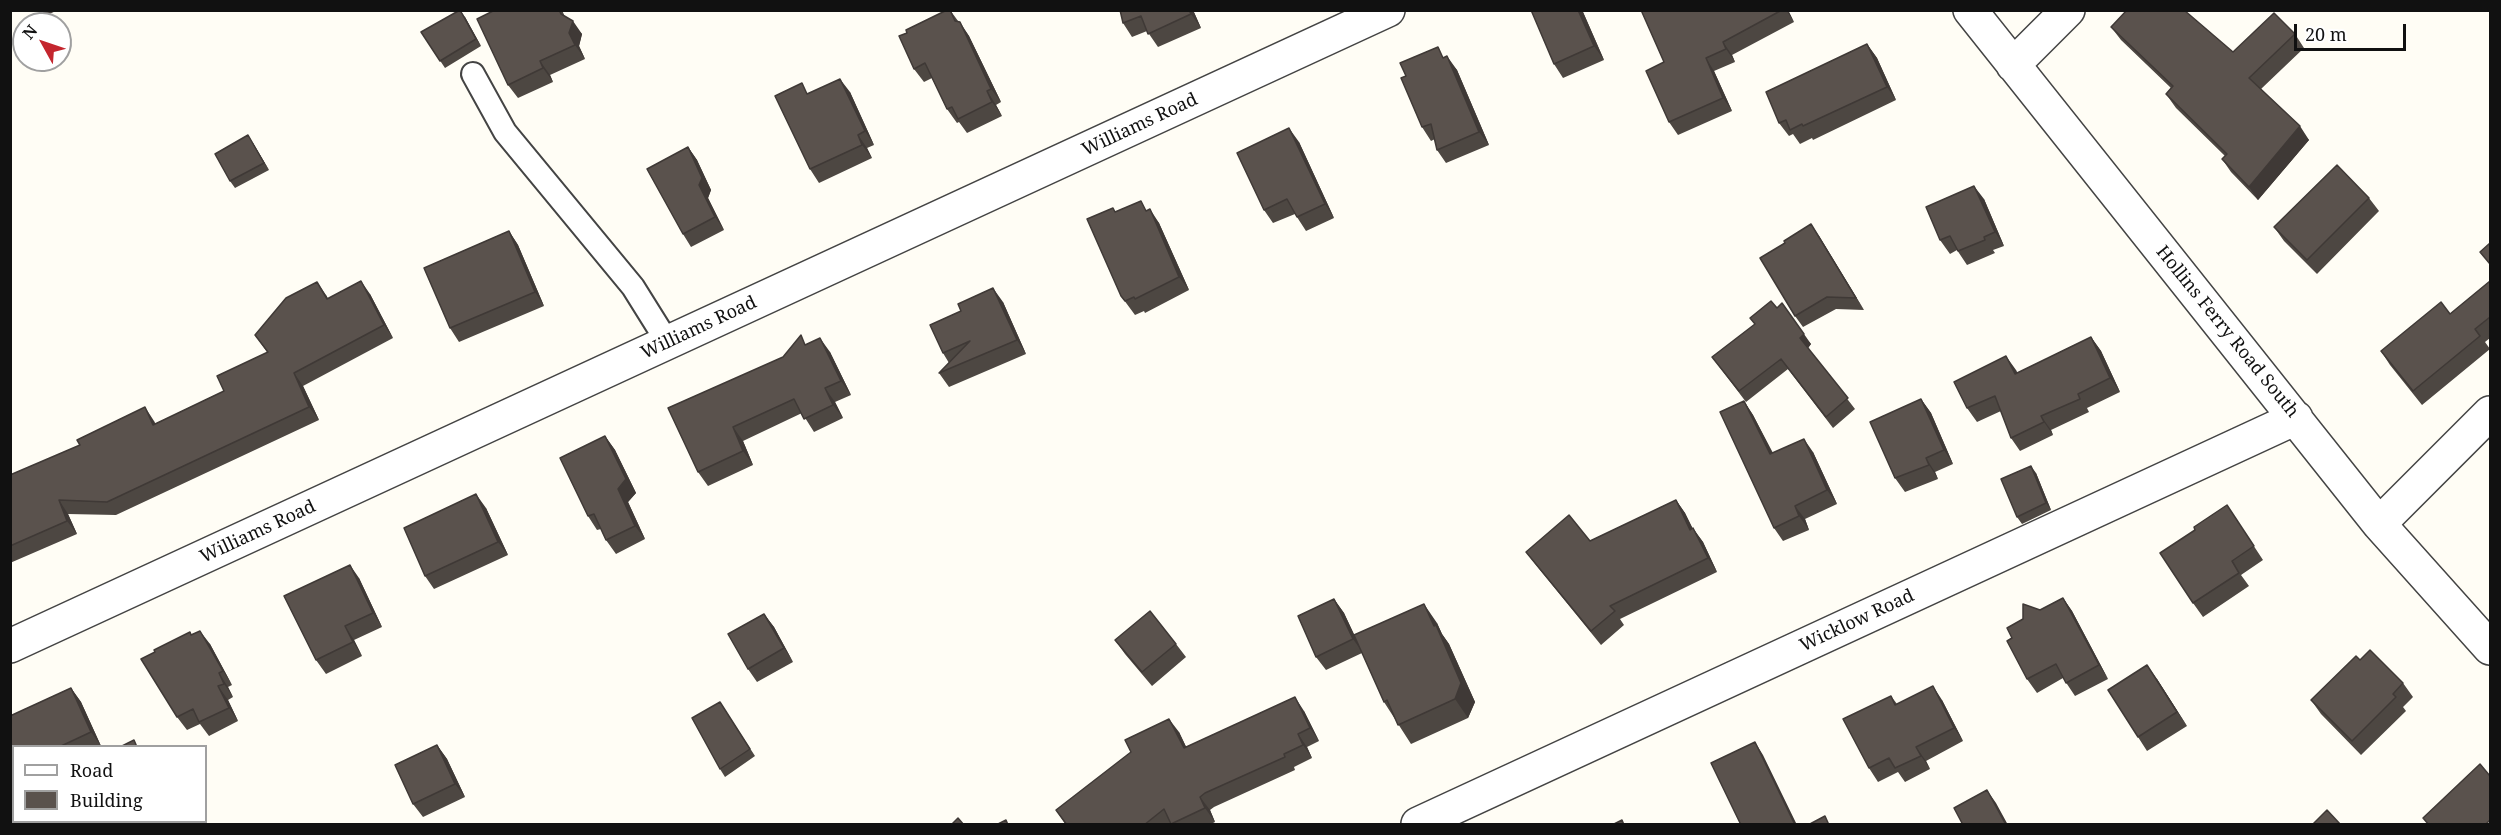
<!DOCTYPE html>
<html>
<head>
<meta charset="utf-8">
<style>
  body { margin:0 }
  #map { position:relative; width:2501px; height:835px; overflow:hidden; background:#fffdf5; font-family:"Noto Serif",serif }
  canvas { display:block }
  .frame { position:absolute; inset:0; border:12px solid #111; pointer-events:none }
  .legend { position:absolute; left:12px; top:745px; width:195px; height:78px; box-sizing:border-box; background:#fff; border:2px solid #a0a0a0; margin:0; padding:8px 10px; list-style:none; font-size:18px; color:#111 }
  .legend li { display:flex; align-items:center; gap:12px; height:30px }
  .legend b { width:30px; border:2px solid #a0a0a0 }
  .north { position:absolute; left:12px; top:12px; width:60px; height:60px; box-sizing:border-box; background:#fff; border:2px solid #a0a0a0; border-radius:50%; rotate:310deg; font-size:16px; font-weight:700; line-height:24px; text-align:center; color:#111 }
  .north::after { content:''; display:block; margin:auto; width:21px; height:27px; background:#c4262e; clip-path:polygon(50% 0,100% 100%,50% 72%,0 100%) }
  .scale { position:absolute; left:2294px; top:24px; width:112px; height:27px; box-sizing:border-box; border:3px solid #111; border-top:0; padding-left:8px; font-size:18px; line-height:21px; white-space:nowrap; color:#111; -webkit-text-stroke:4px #fff; paint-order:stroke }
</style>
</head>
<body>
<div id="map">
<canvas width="2501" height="835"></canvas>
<div class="frame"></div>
<ul class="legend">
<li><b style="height:8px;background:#fff"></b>Road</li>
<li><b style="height:16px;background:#5a524d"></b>Building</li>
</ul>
<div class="north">N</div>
<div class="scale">20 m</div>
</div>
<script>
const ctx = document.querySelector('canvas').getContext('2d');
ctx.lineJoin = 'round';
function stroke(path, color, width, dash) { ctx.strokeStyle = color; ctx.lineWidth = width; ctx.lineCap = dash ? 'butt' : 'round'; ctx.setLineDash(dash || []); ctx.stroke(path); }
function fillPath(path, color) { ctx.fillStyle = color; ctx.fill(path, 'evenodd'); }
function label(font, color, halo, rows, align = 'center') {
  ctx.font = font + ' "Noto Serif",serif'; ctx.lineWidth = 6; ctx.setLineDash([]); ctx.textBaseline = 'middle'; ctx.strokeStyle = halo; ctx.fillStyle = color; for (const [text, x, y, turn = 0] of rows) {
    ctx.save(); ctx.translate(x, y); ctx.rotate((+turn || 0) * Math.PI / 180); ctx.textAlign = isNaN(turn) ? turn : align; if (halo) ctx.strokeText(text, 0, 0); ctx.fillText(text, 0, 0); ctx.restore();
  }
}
const lane = new Path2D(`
  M473 74 505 132 633 287 668 343`);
const street = new Path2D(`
  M1970 10 2379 524 2490 648
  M2013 65 2068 10
  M2379 524 2490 413
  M10 646 1388 10
  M1418 824 2296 418`);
stroke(lane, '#444', 26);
stroke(street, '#444', 36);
stroke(lane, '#fff', 22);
stroke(street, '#fff', 33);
fillPath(new Path2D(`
  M38 10H58L43 17Z
  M495 10H562L565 17 582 34 579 46 585 59 550 75 553 82 518 98 508 85Z
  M950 10 969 36 1001 102 996 105 1002 116 967 133 959 122 957 123 947 109 932 78 924 82 914 69 907 33Z
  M1120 10H1193L1201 28 1158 47 1147 31 1132 37 1123 23Z
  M1641 10H1788L1794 22 1732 55 1735 62 1714 71 1732 111 1678 135 1669 122 1664 62Z
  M1583 12 1604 60 1563 78 1554 64Z
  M465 17 481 46 445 68 421 32Z
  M2111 27 2233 52 2295 34 2304 48 2261 89 2309 140 2258 200 2231 172 2222 159 2225 156 2176 108 2166 94 2171 88 2121 40Z
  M1867 44 1877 58 1896 100 1813 140 1812 138 1800 144 1793 134 1789 136 1779 123Z
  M1445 57 1457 70 1489 145 1446 163 1437 150 1435 139 1431 141 1422 127Z
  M850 92 874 145 867 148 872 158 819 183 810 169 809 93Z
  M1299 142 1334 218 1306 231 1295 214 1273 223 1264 210Z
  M253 143 269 170 235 188 230 181Z
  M688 147 697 160 711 190 708 198 724 230 691 247 683 234Z
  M2369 198 2379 211 2317 274 2284 241 2274 227Z
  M1984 199 2004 246 1993 250 1995 253 1967 265 1957 250 1950 254 1940 240Z
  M1148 210 1159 223 1189 290 1145 313 1144 311 1135 315 1121 296 1115 212Z
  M509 231 518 245 544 306 459 342 450 328Z
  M1819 236 1864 310 1836 309 1803 327 1795 316Z
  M2490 281V338L2485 342 2490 349 2422 405 2390 365 2381 351 2450 314Z
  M370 294 393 338 303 386 319 420 116 515 68 514 77 534 10 563V475L154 421 155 424 224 391 267 352 255 335 326 295 328 299Z
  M1003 302 1026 354 949 387 939 373 949 363 943 353Z
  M1777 308 1811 344 1808 348 1855 409 1833 428 1788 369 1746 402 1712 357Z
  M2091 337 2101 351 2120 392 2087 408 2089 412 2051 430 2053 435 2020 451 2011 438 2001 411 1977 422 1967 408 2016 370 2017 373Z
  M807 344 830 352 851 395 835 402 843 418 814 432 802 413 743 441 753 465 708 486 698 472 783 357Z
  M1921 399 1931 413 1953 464 1935 472 1938 479 1905 492 1895 478Z
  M1744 401 1753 415 1773 453 1813 452 1837 504 1805 519 1809 530 1783 541 1774 528Z
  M605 436 615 450 636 493 628 502 645 539 616 554 606 540 601 529 597 530 588 516Z
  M2036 473 2051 510 2022 524 2017 517Z
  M1676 500 1685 513 1693 529 1703 542 1717 572 1620 619 1624 625 1601 645 1536 565 1526 552 1590 541Z
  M486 508 508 555 434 589 425 576Z
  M2236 519 2263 560 2241 575 2249 586 2203 617 2193 603Z
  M359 578 382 627 354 640 362 656 326 674 316 660Z
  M2063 598 2072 611 2108 679 2075 696 2063 678 2037 693 2027 679 2012 638 2040 610Z
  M1334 599 1344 613 1354 635 1437 623 1442 634 1449 644 1475 702 1468 718 1411 744 1384 702 1362 653 1326 670 1316 657Z
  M764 614 774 627 793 662 757 682 748 669Z
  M192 635 210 644 232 685 228 687 233 697 228 700 238 721 209 736 200 724 187 730 177 717Z
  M1115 640 1176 644 1186 657 1152 686 1125 654Z
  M2360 660 2403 683 2413 697 2403 707 2406 711 2361 755 2321 714 2311 700Z
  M2157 679 2187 726 2147 751 2138 737Z
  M71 688 81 702 101 746 99 747H14V781L10 783V716Z
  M1891 696 1897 704 1942 700 1963 741 1926 761 1930 769 1905 782 1898 772 1878 782 1869 768Z
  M720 702 755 756 725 777 720 769Z
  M1304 711 1319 741 1307 747 1312 758 1294 767 1295 770 1214 807 1210 810 1215 822 1209 825H1066L1056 810 1179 732 1186 747Z
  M437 745 447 759 465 797 423 817 413 804Z`), '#4d4742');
fillPath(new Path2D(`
  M460 10 465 17 481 46 476 39Z
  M1189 10H1193L1201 28 1191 14Z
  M1578 10H1581L1583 12 1604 60 1594 46Z
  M1786 10H1788L1794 22Z
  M573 21 582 34 579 46 585 59 575 45 569 33Z
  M960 22 969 36 1001 102 991 89Z
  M1723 42 1732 55 1735 62 1726 49Z
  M1867 44 1877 58 1896 100 1887 87Z
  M1447 56 1457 70 1489 145 1479 132Z
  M1706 58 1714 71 1732 111 1723 98Z
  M540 61 550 75 553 82 543 68Z
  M840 79 850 92 874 145 865 131Z
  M987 91 996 105 1002 116 992 102Z
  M2300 126 2309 140 2258 200 2249 187Z
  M1289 128 1299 142 1334 218 1325 204Z
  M248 135 253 143 269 170 264 163Z
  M858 135 867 148 872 158 862 145Z
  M688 147 697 160 711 190 708 198 724 230 715 217 699 185Z
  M1974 186 1984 199 2004 246 1995 232Z
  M1150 209 1159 223 1189 290 1179 277Z
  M1811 224 1819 236 1864 310 1856 298Z
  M509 231 518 245 544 306 535 292Z
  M361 281 370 294 393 338 384 325Z
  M317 282 326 295 336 313 327 299Z
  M993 288 1003 302 1026 354 1017 340Z
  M1804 334 1811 344 1808 348 1800 338Z
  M2091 337 2101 351 2120 392 2110 378Z
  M820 338 830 352 851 395 841 381Z
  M2006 356 2016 370 2024 388 2015 374Z
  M294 373 303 386 319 420 309 407Z
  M825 388 835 402 843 418 833 405Z
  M1921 399 1931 413 1953 464 1944 450Z
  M1744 401 1753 415 1780 468 1770 454Z
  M145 407 154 421 162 438 153 425Z
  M2041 416 2051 430 2053 435 2044 422Z
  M733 427 743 441 753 465 743 451Z
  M605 436 615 450 636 493 628 502 645 539 635 526 618 489Z
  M1804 439 1813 452 1837 504 1827 490Z
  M1926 458 1935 472 1938 479 1929 465Z
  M2031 466 2036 473 2051 510 2046 503Z
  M476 494 486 508 508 555 498 542Z
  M59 500 68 514 77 534 67 521Z
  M1676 500 1685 513 1700 544 1690 530Z
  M1795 506 1805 519 1809 530 1799 516Z
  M1693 528 1703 542 1717 572 1708 558Z
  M350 565 359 578 382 627 373 613Z
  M2063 598 2072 611 2108 679 2099 665Z
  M1334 599 1344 613 1363 653 1353 639Z
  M1424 604 1437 623 1442 634 1449 644 1475 702 1468 718 1455 699 1434 626Z
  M764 614 774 627 793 662 784 648Z
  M345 626 354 640 362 656 353 642Z
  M200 631 210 644 232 685 223 671Z
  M2147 665 2157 679 2187 726 2177 712Z
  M219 673 228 687 233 697 224 684Z
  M218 686 228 700 238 721 229 708Z
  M1933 686 1942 700 1963 741 1954 728Z
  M71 688 81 702 101 746 91 732Z
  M1295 697 1304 711 1319 741 1310 728Z
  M1169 719 1179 732 1193 761 1184 748Z
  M1298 734 1307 747 1312 758 1303 745Z
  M1755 742 1763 755 1797 825H1795Z
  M437 745 447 759 465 797 455 784Z
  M1916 747 1926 761 1930 769 1921 756Z
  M1987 790 1996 803 2008 825H2006Z
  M1200 797 1210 810 1215 822 1205 808Z`), '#3f3936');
const building = new Path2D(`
  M460 10 476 39 440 61 421 32Z
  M495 10H559L561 14 573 21 569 33 575 45 540 61 543 68 508 85 477 19Z
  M947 10H950L955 21 960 22 991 89 987 91 992 102 958 119 952 107 947 109 925 63 914 69 899 36 907 33 906 30Z
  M1120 10H1189L1191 14 1148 34 1141 16 1123 23Z
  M1531 10H1578L1594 46 1554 64Z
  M1641 10H1782L1723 42 1726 49 1706 58 1723 98 1669 122 1646 71 1664 62Z
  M2127 10H2184L2233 52 2274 13 2295 34 2249 78 2300 126 2249 187 2222 159 2227 154 2166 94 2173 86 2111 27Z
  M1867 44 1887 87 1803 126 1802 124 1790 130 1786 120 1779 123 1766 92Z
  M1438 47 1443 58 1447 56 1479 132 1437 150 1431 124 1422 127 1401 78 1406 76 1400 63Z
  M840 79 865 131 858 135 862 145 810 169 775 96 802 83 807 94Z
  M1289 128 1325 204 1297 217 1287 199 1264 210 1237 153Z
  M248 135 264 163 230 181 215 154Z
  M688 147 702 178 699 185 715 217 683 234 647 169Z
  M2337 165 2369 198 2307 260 2274 227Z
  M1974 186 1995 232 1984 237 1985 240 1958 251 1950 236 1940 240 1926 207Z
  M1141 201 1146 211 1150 209 1179 277 1135 299 1134 297 1125 301 1121 296 1087 219 1113 208 1115 212Z
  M1811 224 1856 298 1827 297 1795 316 1760 258 1785 243 1784 241Z
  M509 231 535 292 450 328 424 268Z
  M2490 243V264L2480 252Z
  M361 281 384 325 294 373 309 407 107 502 59 500 67 521 10 546V475L80 445 77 440 145 407 153 425 224 391 217 376 268 352 255 335 286 298 317 282 327 299Z
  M2490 281V317L2475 329 2480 336 2413 391 2381 351 2441 302 2450 314Z
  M993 288 1017 340 939 373 970 341 943 353 930 325 961 311 958 304Z
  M1771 301 1777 308 1782 303 1804 334 1800 338 1848 398 1826 417 1781 359 1739 391 1712 357 1755 324 1750 318Z
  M801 335 805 345 820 338 841 381 825 388 833 405 804 419 794 399 733 427 743 451 698 472 668 408 783 357Z
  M2091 337 2110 378 2078 394 2080 399 2041 416 2044 422 2011 438 1995 396 1967 408 1954 382 2006 356 2015 374Z
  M1921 399 1944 450 1926 458 1929 465 1895 478 1870 422Z
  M1744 401 1770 454 1804 439 1827 490 1795 506 1799 516 1774 528 1720 412Z
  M605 436 626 479 618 489 635 526 606 540 594 514 588 516 560 458Z
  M2031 466 2046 503 2017 517 2001 479Z
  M476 494 498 542 425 576 404 528Z
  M1676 500 1690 530 1693 528 1708 558 1610 606 1615 611 1591 631 1526 552 1569 515 1590 541Z
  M2227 505 2254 546 2232 561 2239 573 2193 603 2160 553 2195 530 2194 527Z
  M350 565 373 613 345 626 353 642 316 660 284 596Z
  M2063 598 2099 665 2066 683 2056 664 2027 679 2007 641 2012 638 2007 628 2023 619V604L2040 610Z
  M1334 599 1353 639 1316 657 1298 616Z
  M1424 604 1434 626 1436 625 1461 683 1455 699 1398 725 1387 700 1384 702 1354 635Z
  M1150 611 1176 644 1142 672 1115 640Z
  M764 614 784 648 748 669 728 634Z
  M200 631 223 671 219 673 224 684 218 686 229 708 199 722 193 709 177 717 141 659 155 652 154 650 190 632 191 635Z
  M2370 650 2403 683 2393 694 2396 697 2352 741 2311 700 2356 656 2360 660Z
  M2147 665 2177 712 2138 737 2108 690Z
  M1933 686 1954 728 1916 747 1921 756 1895 768 1889 758 1869 768 1843 719 1891 696 1895 705Z
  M71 688 91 732 59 747H14V763L10 764V716Z
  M1295 697 1310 728 1298 734 1303 745 1284 754 1285 757 1205 793 1200 797 1205 808 1171 824 1164 809 1144 825H1067L1056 810 1131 752 1125 740 1169 719 1184 748Z
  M720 702 750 749 720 769 692 718Z
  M134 740 137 747H120Z
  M1755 742 1795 825H1741L1711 763Z
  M437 745 455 784 413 804 395 765Z
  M2480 764 2490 776V820L2485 825H2429L2423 818Z
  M1987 790 2006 825H1963L1954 808Z
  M2327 810 2341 825H2312Z
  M1825 816 1829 825H1808Z
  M958 818 964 825H951Z
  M1006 820 1008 825H996Z
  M1622 820 1624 825H1612Z`);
fillPath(building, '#5a524d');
stroke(building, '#3f3936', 1.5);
label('18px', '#111', '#fff', [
  ["Williams Road",1140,125,-25],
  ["Williams Road",699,328,-25],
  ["Hollins Ferry Road South",2227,332,51],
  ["Williams Road",258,532,-25],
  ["Wicklow Road",1857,621,-25]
]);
</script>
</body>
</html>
